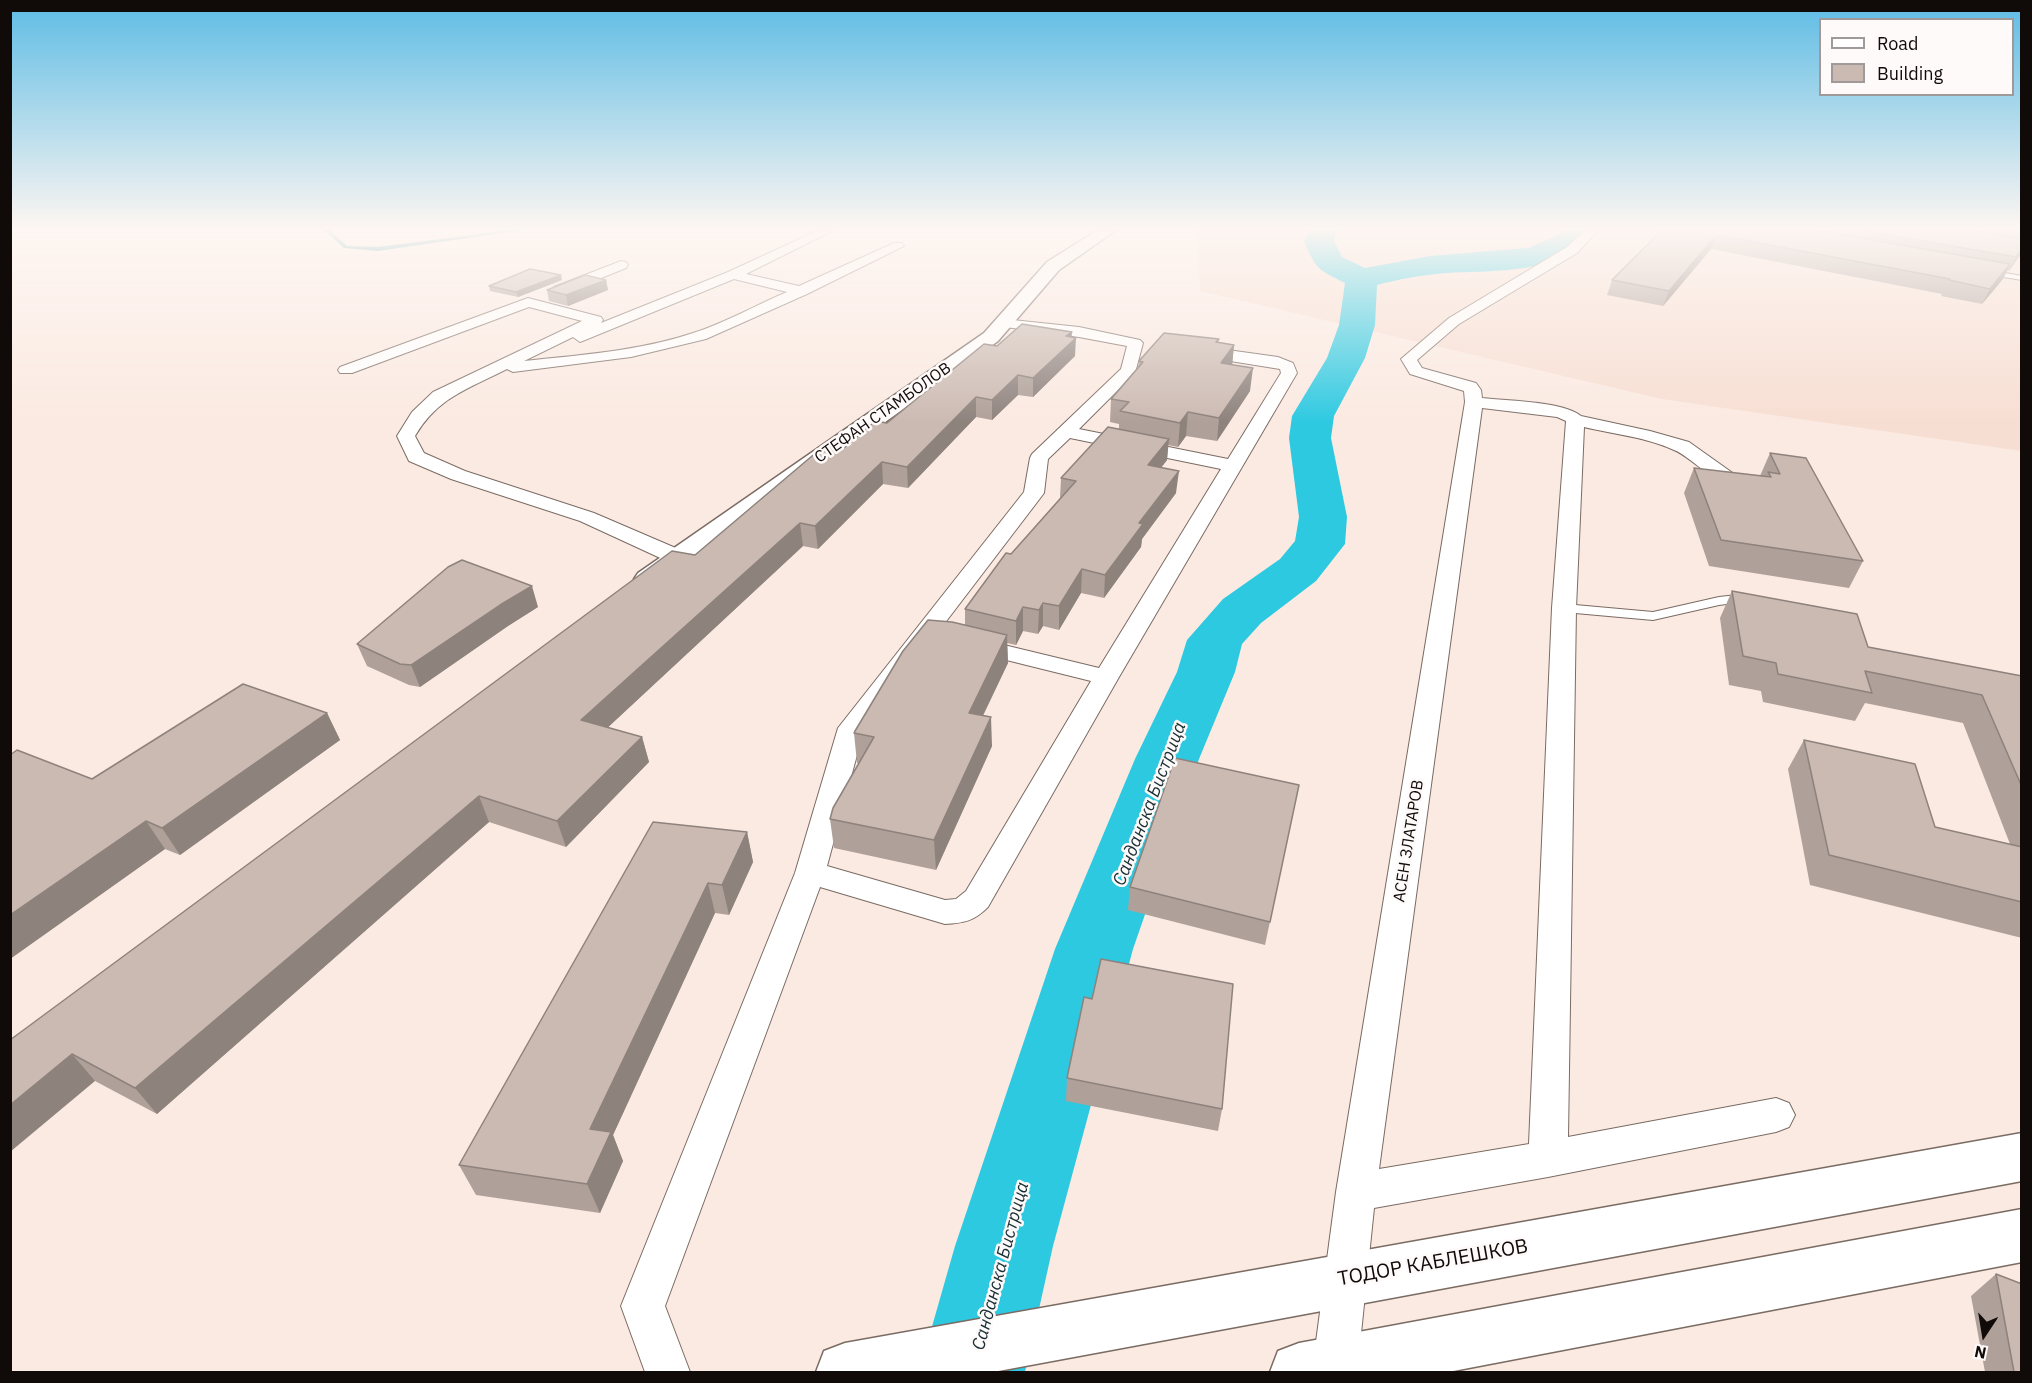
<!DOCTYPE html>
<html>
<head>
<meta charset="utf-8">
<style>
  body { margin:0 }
  #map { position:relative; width:2032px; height:1383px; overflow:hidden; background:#fbeae2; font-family:"IBM Plex Sans",sans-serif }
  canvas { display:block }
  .frame { position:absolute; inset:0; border:12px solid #100a08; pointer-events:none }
  .legend { position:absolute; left:1819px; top:18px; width:195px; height:78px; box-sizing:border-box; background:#fefaf9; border:2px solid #9f9a99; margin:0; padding:8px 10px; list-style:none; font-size:18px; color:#100a08 }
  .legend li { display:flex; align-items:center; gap:12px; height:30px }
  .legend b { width:30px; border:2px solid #9f9a99 }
  .north { position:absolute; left:1954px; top:1305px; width:60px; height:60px; -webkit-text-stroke:4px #fefaf9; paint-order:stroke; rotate:192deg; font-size:16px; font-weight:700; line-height:24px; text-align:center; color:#100a08 }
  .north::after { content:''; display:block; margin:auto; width:21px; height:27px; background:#100a08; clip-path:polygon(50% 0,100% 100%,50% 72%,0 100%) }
</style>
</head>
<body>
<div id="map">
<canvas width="2032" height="1383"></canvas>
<div class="frame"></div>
<ul class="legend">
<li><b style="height:8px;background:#fff"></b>Road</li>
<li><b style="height:16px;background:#cbbab2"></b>Building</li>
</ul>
<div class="north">N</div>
</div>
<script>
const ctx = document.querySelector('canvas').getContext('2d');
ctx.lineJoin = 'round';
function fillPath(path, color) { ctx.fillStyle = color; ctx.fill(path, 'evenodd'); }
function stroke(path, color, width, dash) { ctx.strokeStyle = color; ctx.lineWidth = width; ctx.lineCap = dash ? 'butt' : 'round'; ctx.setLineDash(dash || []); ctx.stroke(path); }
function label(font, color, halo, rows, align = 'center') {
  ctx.font = font + ' "IBM Plex Sans",sans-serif'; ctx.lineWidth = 5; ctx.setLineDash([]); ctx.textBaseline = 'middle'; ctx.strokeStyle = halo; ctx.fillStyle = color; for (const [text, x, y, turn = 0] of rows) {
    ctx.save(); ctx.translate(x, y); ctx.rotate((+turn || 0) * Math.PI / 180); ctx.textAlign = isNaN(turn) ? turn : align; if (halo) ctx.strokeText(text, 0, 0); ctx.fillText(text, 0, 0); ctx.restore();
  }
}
fillPath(new Path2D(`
  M1196 230H2021V451L1662 399 1200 291Z`), '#f7ded2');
fillPath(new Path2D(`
  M324 230H329L347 246 378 247 512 230H523L378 251 344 248Z`), '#2490a0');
fillPath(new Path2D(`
  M1309 230H1337L1334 241 1342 257 1365 268 1430 256 1528 248 1556 236 1563 230H1592C1561 276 1495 270 1446 273 1423 275 1399 279 1377 285L1375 325 1365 358 1334 416 1331 438 1347 517 1345 544 1316 581 1261 623 1242 644 1235 672 1199 759 1133 949 1053 1246 1025 1372H919L955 1246 1055 949 1135 759 1177 672 1187 640 1223 599 1280 559 1295 541 1299 517 1289 438 1292 416 1327 358 1339 325 1345 283C1317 269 1316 269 1304 241Z`), '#2dc9e1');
const service = new Path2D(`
  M1988 270 2022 276V280L1985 274 1984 272Z
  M1746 594 1752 598 1750 601 1719 605 1653 620 1564 612 1558 608 1564 604 1653 612 1719 597Z`);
const minor = new Path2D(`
  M819 230H834L746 274 799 286 894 243H902L904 246 807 294 706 339 631 357 513 372 507 369C468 389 438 397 415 436L424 453 465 471 594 513 685 552 688 557 685 562 677 563 669 562 580 521 451 479 409 461 397 436 412 412 433 392 582 321 529 307 352 373H340L338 370 340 367 528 298 601 317 603 320 601 323 728 272ZM734 279 787 292C756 305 725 323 693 333 639 351 580 355 524 361L573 337 580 342 585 340Z
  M1586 230H1598L1577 253 1459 324 1417 360 1422 368 1476 383 1481 390 1482 398C1507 401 1562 401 1581 416L1650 431 1689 442 1734 474 1731 478C1710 483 1692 457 1674 450 1646 437 1613 434 1584 427L1576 608 1568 1137 1776 1098 1789 1103 1795 1115 1789 1127 1776 1132 1548 1177 1374 1208 1357 1372H1312L1336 1192 1465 402 1464 391 1410 374 1401 359 1449 318 1567 247ZM1482 408 1557 417 1566 421 1552 608 1529 1144 1379 1169Z
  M621 261 626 262 628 265 626 268 564 293 559 294 552 290 554 287Z
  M1003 319 1079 327 1140 340 1143 343 1135 373 1079 429 1228 459 1281 373 1280 369 1199 356 1193 354 1191 351 1193 348 1199 346 1278 357 1293 363 1297 373 1119 677 988 907C974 921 964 923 945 924L820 887 665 1306 690 1372H645L621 1306 795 873 838 728 1024 492 1030 458 1032 454 1121 369 1127 346 1079 337 998 326 996 323 998 320ZM1070 438 1221 469 1099 668 975 638 966 640 963 645 966 650 1091 681 966 891 956 899 945 900 827 866 864 729 1041 497 1044 493 1048 459Z`);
const tertiary = new Path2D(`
  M1098 230H1116L1059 270 998 341 658 585 648 588 638 585 634 579 638 573 984 333 1047 262Z
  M2022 1133V1181L993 1372H816L824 1351 845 1343Z
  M2022 1209V1262L1448 1372H1270L1278 1351 1299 1343Z`);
stroke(service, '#7a6b63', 2);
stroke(minor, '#7a6b63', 2);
stroke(tertiary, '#7a6b63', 3);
fillPath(service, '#fff');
fillPath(minor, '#fff');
fillPath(tertiary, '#fff');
fillPath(new Path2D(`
  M1662 230H2022V252L2009 271H2007L2003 279 1982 304 1941 296 1942 294 1711 249 1663 306 1607 295 1612 280Z
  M562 280 518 297 490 291 489 286Z
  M606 280 608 290 568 306 549 301 547 290Z
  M1072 332 1071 337 1075 356 1033 397 1018 395 992 420 976 417 908 488 883 484 818 549 803 546 608 727 642 737 649 762 566 847 489 822 157 1114 95 1081 10 1040 695 555 844 448 887 423 997 346Z
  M1219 339 1218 343 1234 345 1232 365 1250 391 1217 441 1186 436 1178 447 1168 445 1167 460 1161 468 1176 493 1142 539 1141 547 1104 598 1081 593 1059 630 1043 626 1038 634 1023 631 1016 645 1007 643 1008 663 983 716 992 746 936 870 834 848 830 819 859 763H857L854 733 965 625V609L1011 554 1060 498 1061 478 1119 429V424L1110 422 1111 399 1138 368 1139 361Z
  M1770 453 1863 561 1849 588 1709 566 1684 493 1694 468 1760 476Z
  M1732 591 1868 647 2022 676V938L1810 885 1788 769 1804 740 1935 827 2010 844 1963 723 1865 703 1855 721 1763 702 1761 691 1729 685 1720 618Z
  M538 607 508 626 420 687 409 685 367 666 357 644Z
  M327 713 340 740 180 855 165 849 10 959V755L92 779Z
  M1299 785 1265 945 1128 910 1130 887Z
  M747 832 753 862 729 915 715 913 613 1135 623 1161 600 1213 476 1195 459 1165Z
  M1067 1078 1222 1109 1218 1131 1066 1101Z
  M1996 1274 2022 1372H1985L1971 1296Z`), '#afa099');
fillPath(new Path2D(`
  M1716 235 1711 249 1663 306 1669 291Z
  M2022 249 2021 254 2009 271 2016 257Z
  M2010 264 2003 279 1982 304 1990 289Z
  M561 275 562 280 518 297 516 292Z
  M606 280 608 290 568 306 566 295Z
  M1072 332 1071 342 1076 338 1075 356 1033 397V378L1066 336Z
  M1234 345 1232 367 1221 363Z
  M1253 368 1250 391 1217 441 1219 418Z
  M1018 375V395L992 420V400Z
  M976 397V417L908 488 907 467Z
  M1188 412 1186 436 1178 447 1180 423Z
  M1169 439 1167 460 1146 487 1148 465Z
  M882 462 883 484 818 549 815 526Z
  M1179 471 1176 493 1142 539 1141 547 1104 598 1105 575 1139 523Z
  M800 523 803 546 589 745 581 720Z
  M1082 569 1081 593 1059 630V606Z
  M532 586 538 607 508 626 420 687 411 665 500 605Z
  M1043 603V626L1038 634 1039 610Z
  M1023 607V631L1016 645V621Z
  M1007 635 1008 663 970 742 969 713Z
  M327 713 340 740 180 855 162 828Z
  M991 717 992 746 936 870 934 840Z
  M642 737 649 762 566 847 557 821Z
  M479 796 489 822 157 1114 135 1088Z
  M146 821 165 849 10 959V915Z
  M747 832 753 862 729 915 722 885Z
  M708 883 715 913 613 1135 623 1161 600 1213 587 1184 590 1129Z
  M72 1054 95 1081 10 1152V1105Z`), '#8e827d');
const building = new Path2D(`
  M1662 230H1814L2010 264 1990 289 1949 280 1950 279 1716 235 1669 291 1612 280Z
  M1860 230H1968L2022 239V249L2016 257Z
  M530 269 561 275 516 292 489 286Z
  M585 275 606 280 566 295 547 290Z
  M1022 324 1072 332 1066 336 1076 338 1033 378 1018 375 992 400 976 397 907 467 882 462 815 526 800 523 581 720 642 737 557 821 479 796 135 1088 72 1054 10 1105V1040L672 551 695 555 825 445 844 448 875 421 887 423 984 344 997 346Z
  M1164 333 1219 339 1216 342 1234 345 1221 363 1253 368 1219 418 1188 412 1180 423 1120 411 1129 402 1111 399 1143 362 1139 361Z
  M1108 427 1169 439 1148 465 1179 471 1139 523 1143 524 1105 575 1082 569 1059 606 1043 603 1039 610 1023 607 1016 621 965 609 1006 553 1011 554 1076 481 1061 478Z
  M1770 453 1806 458 1863 561 1721 540 1694 468 1771 477 1768 472 1780 474Z
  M462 560 532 586 500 605 411 665 400 664 357 644 448 567Z
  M1732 591 1857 614 1868 647 2022 676V787L1982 695 1865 671 1872 693 1778 674 1776 663 1743 656Z
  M928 620 952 622 1007 635 969 713 991 717 934 840 830 819 833 808 874 737 854 733 855 731 903 651Z
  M243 684 327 713 162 828 146 821 10 915V755L17 750 92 779Z
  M1804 740 1915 764 1935 827 2022 847V902L1829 855Z
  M1175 758 1299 785 1270 922 1130 887Z
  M653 822 747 832 722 885 708 883 590 1129 611 1132 587 1184 459 1165Z
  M1101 959 1233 984 1222 1109 1067 1078 1084 997 1092 999Z
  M1996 1274 2022 1284V1372H2014Z`);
fillPath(building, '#cbbab2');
stroke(building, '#8e827d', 1.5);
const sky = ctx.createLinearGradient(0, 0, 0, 423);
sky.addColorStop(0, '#5dbce5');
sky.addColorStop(0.54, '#fdf6f2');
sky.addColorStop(1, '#fdf6f200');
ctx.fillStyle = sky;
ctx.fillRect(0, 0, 2032, 423);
label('16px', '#100a08', '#fefaf9', [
  ["СТЕФАН СТАМБОЛОВ",883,413,-35],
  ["АСЕН ЗЛАТАРОВ",1409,841,-81]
]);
label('italic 18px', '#183035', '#fefaf9', [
  ["Санданска Бистрица",1150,804,-69],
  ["Санданска Бистрица",1001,1266,-75]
]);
label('20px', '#100a08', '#fefaf9', [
  ["ТОДОР КАБЛЕШКОВ",1433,1263,-10]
]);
</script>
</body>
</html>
